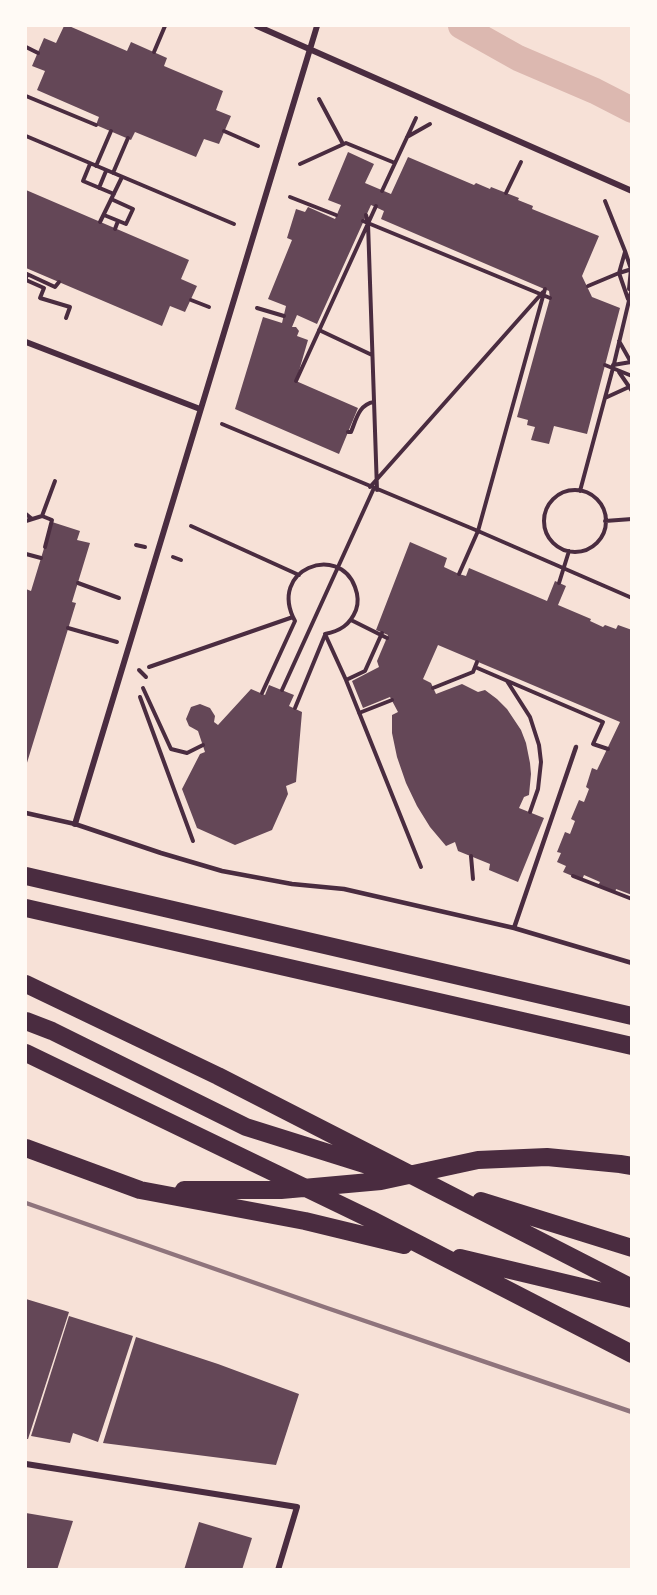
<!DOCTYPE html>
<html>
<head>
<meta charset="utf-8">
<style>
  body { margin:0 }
  #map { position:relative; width:657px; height:1595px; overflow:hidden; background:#f7e1d7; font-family:Cabin,sans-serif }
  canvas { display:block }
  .frame { position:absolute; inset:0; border:27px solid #fffaf5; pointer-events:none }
</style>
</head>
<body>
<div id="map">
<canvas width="657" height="1595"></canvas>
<div class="frame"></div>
</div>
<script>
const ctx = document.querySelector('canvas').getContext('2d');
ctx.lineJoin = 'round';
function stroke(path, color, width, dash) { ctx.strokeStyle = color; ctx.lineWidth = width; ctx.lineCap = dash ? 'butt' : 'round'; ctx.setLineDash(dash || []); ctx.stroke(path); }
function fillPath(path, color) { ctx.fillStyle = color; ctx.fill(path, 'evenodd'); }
stroke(new Path2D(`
  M461 26 518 58 595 91 632 110`), '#dcb8b0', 26);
fillPath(new Path2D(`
  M64 26H69L127 51 131 42 167 58 164 66 223 91 216 110 231 116 219 144 204 139 196 157 135 132 131 140 96 125 99 117 37 90 45 71 32 66 44 38 56 43Z
  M348 152 374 164 365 183 391 194 408 157 474 185 476 183 490 189 491 187 519 198 518 200 533 206 532 209 599 236 582 276 592 297 620 308 587 434 554 426 549 444 531 440 535 427 527 425 528 420 517 417 550 298 549 291 381 219 384 211 371 205 317 324 297 315 292 327H296L299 331 297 336 308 340 296 381 358 408 339 454 235 409 263 317 282 323 286 306 268 299 292 240 287 238 296 209 305 212 308 207 335 219 341 205 328 200Z
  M26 190 189 260 181 279 197 286 185 312 170 306 162 326 26 268Z
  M52 522 80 531 77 540 90 543 72 602 76 603 26 766V589L31 591Z
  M410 542 447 558 444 567 459 574 466 576 469 568 547 601 555 581 566 586 558 605 591 619 590 621 603 627 605 625 616 629 618 625 632 630V895L616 889 615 893 598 886 600 882 584 875 582 880 563 872 566 866 557 862 561 853 557 852 565 832 570 834 575 821 571 819 579 800 584 802 589 789 586 787 592 768 597 770 620 722 438 645 423 679 431 683 436 694 462 684 478 692 485 690 497 699 507 709 521 730 526 743 530 763 531 774 529 795 524 797 519 808 544 818 518 882 489 870 490 864 458 851 455 842 446 846 430 827 417 806 406 783 397 757 392 733V715L398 712 390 697 363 708 352 681 379 667 377 661 388 635 376 630Z
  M269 685 294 695 289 706 302 712 296 782 286 786 288 794 272 830 235 845 197 828 182 789 200 754 205 752 198 731 189 726 186 719 191 707 200 704 210 708 215 716 214 722 218 725 251 689 265 695Z
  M26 1299 69 1312 28 1439H26Z
  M69 1316 133 1336 98 1442 73 1433 70 1443 31 1436Z
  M136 1337 218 1364 299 1394 276 1465 103 1443Z
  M26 1513 73 1521 57 1570H26Z
  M199 1522 252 1538 242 1570H184Z`), '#644757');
stroke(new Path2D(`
  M26 47 38 53
  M154 52 165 26
  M26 96 96 125
  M319 99 343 144
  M224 131 258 146
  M26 136 234 224
  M407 137 430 124
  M90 164 83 181 114 194
  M300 164 346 143 395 163
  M96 166 111 131
  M113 173 128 138
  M99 188 106 171
  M382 191 416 118
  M506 193 521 162
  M290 197 336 215
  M605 201 625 251 631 269 629 289
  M104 215 126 224 133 209 111 199
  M366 215 368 223 377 490
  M363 221 550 298
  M100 222 122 177
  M115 229 118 221
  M625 252 619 273 628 299 632 300
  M26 278 27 274 55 287 59 282
  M26 280 44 288 40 298 70 307 66 318
  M588 286 619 273 632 269
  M191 300 209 307
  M257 308 284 316
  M319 330 372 355
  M619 341 632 364
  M605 365 632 376
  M613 365 631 362
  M619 372 632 391
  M296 381 376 206
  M605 398 629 387
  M222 424 478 531 632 598
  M348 432H351C356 420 359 404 374 402
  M370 487 543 292
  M544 521a31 31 0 1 1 62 0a31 31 0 1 1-62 0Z
  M580 491 613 368 632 288
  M26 514 32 519
  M42 516 55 481
  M26 521 42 516 52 520 45 547
  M605 521 632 519
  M191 526 299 575
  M136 545 145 547
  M26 554 41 558
  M173 557 181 560
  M459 574 478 531 545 289
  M78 583 119 598
  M559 583 569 551
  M351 620 387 638
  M68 628 117 642
  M325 634 346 680 421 867
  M149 667 293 617
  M475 667 603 722 593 744 608 749
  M139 670 146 677
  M346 680 365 671 382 633
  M507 681 530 717 539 745 541 762 538 789 530 812
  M143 688 171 749 187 753 203 745
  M433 688 473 672 477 662
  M282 690 374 488
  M262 693 295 621C267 569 339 543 355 587 358 595 359 602 356 610 350 625 340 631 325 634
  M140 697 193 841
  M295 708 325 635
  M359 713 392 700
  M471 856 473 879
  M573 876 632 899`), '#4a2c40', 4);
stroke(new Path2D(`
  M26 813 75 824 161 853 222 871 292 884 344 889 514 928 632 963
  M514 928 576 747`), '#4a2c40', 4.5);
stroke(new Path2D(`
  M257 26 632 191
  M26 342 200 409
  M75 824 317 26
  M26 1464 297 1507 278 1570`), '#4a2c40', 6);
stroke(new Path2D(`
  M26 876 632 1016
  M26 908 632 1046
  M26 984 218 1076 632 1288
  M26 1021 52 1031 246 1127 383 1170
  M26 1053 370 1219 632 1354
  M26 1148 140 1190 305 1221 404 1245
  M184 1190H281L381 1181 478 1160 547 1157 620 1164 632 1166
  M481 1201 632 1248
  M460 1258 632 1299`), '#4a2c40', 18);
stroke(new Path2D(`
  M26 1203 327 1308 632 1412`), '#8f747c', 4.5);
</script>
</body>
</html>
